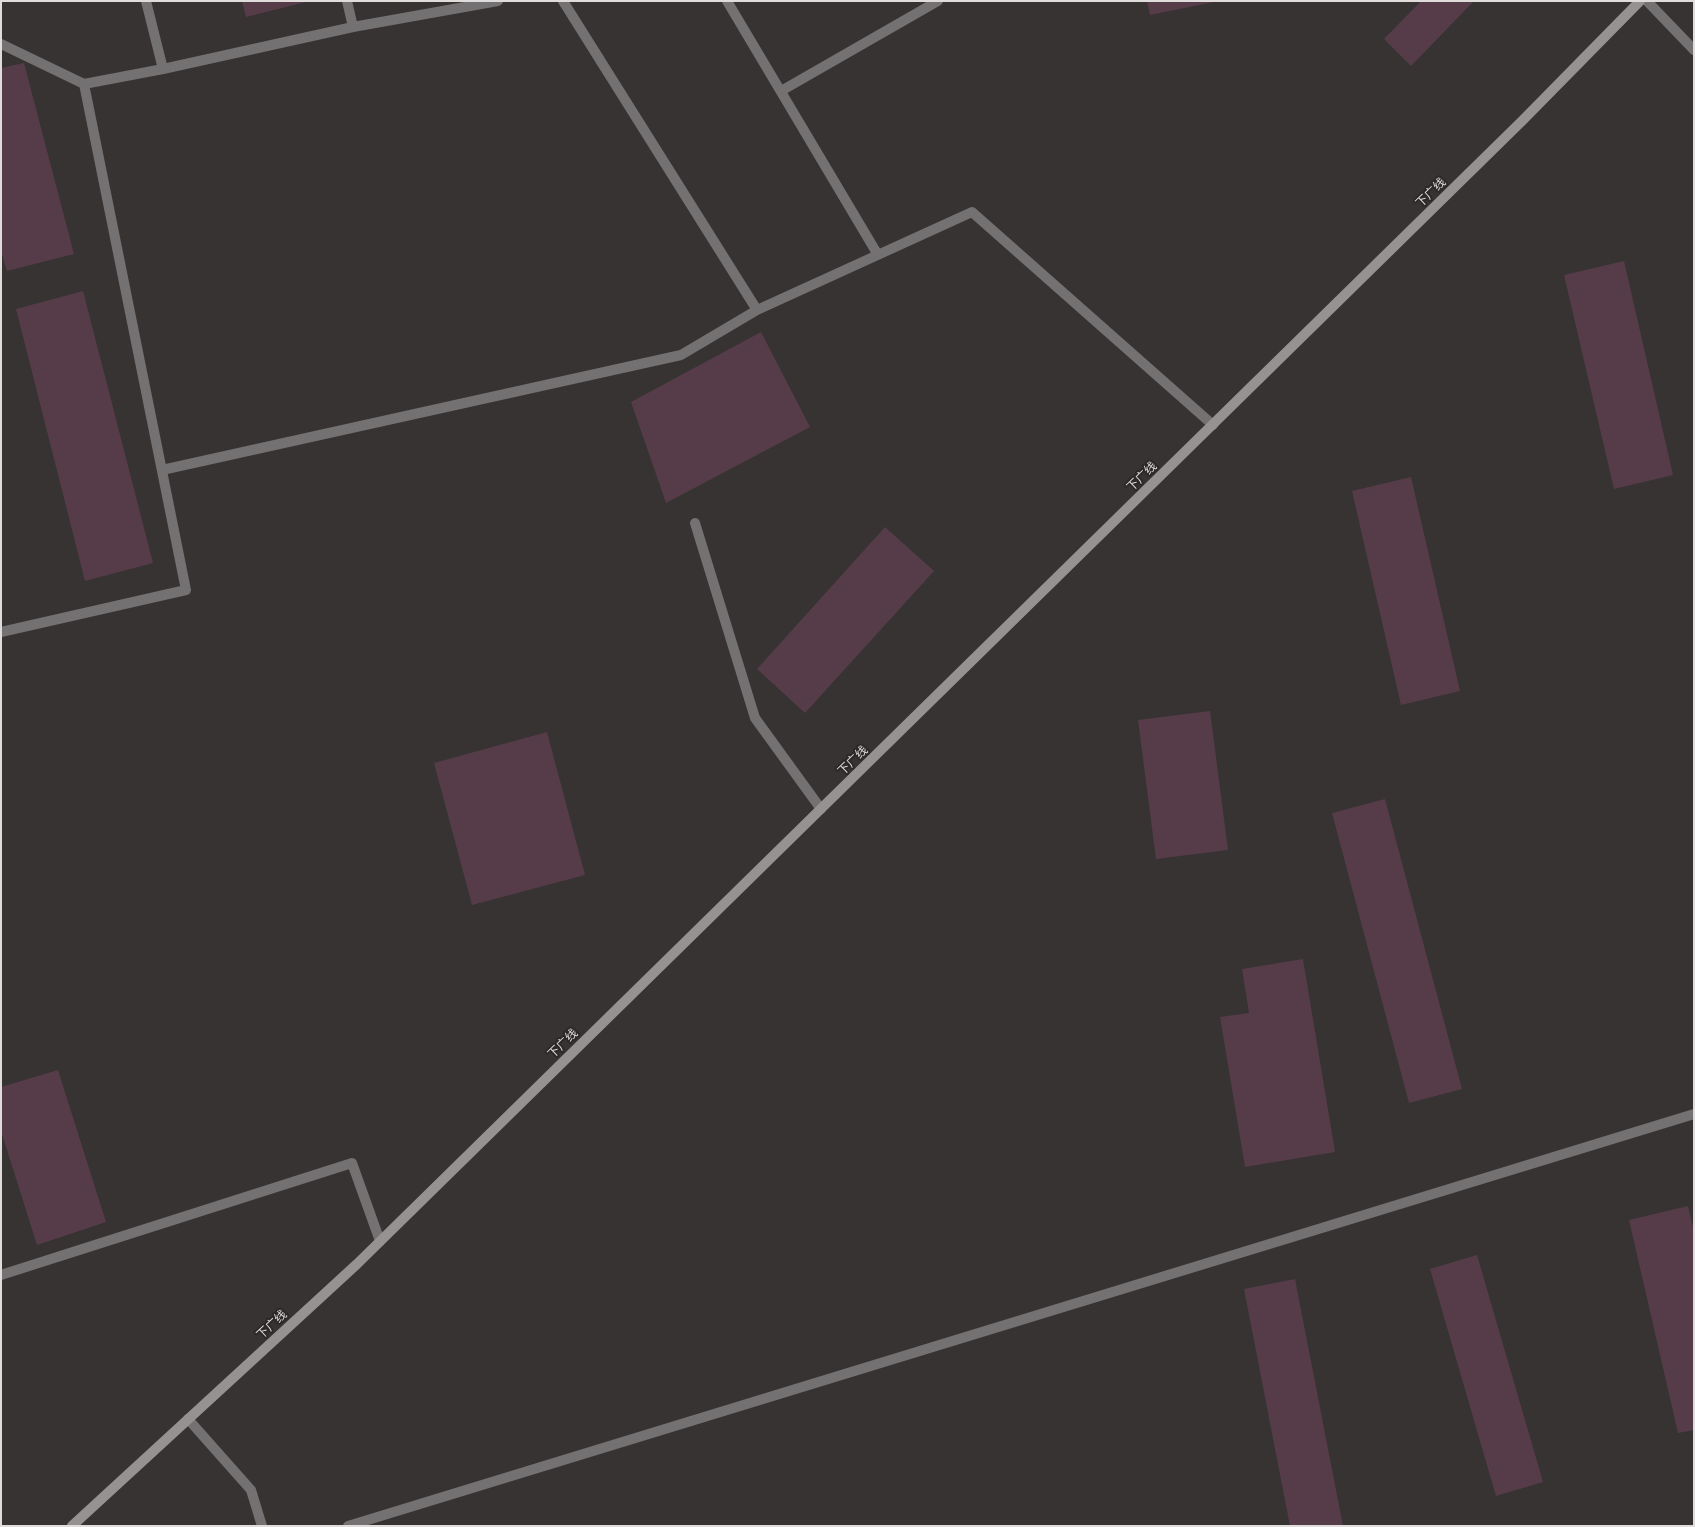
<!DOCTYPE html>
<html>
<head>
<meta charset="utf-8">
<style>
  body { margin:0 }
  #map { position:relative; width:1695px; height:1527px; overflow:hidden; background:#373332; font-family:"Open Sans",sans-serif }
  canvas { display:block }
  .frame { position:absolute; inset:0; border:2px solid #dfdcdb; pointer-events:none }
</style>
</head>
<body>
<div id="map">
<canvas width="1695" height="1527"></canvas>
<div class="frame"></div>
</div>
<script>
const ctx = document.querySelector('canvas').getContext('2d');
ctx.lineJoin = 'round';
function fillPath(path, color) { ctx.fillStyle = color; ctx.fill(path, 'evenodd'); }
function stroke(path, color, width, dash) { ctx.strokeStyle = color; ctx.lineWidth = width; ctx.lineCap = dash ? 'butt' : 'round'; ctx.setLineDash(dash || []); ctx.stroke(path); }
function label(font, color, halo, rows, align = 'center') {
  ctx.font = font + ' "Open Sans","Noto Sans SC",sans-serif'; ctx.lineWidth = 4; ctx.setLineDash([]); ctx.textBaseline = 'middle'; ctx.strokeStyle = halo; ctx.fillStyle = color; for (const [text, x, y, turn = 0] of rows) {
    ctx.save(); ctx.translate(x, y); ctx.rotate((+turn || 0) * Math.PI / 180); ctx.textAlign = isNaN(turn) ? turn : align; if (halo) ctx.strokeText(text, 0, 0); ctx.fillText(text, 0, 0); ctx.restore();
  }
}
fillPath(new Path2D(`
  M242 1H306V2L246 17Z
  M1147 1H1214V2L1150 15Z
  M1421 1H1474L1411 66 1384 39Z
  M24 63 74 254 7 271 1 251V68Z
  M1624 261 1673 475 1614 489 1564 275Z
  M83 291 153 563 85 581 16 309Z
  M761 332 810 427 666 503 631 402Z
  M1411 477 1460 691 1401 705 1352 491Z
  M885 527 934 571 805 713 757 669Z
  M1210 711 1228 850 1156 859 1138 720Z
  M547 732 585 875 472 905 434 763Z
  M1385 799 1462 1089 1409 1103 1332 813Z
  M1303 959 1335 1152 1245 1167 1220 1017 1249 1013 1242 969Z
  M58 1070 106 1222 37 1245 1 1131V1087Z
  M1688 1206 1694 1232V1430L1678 1433 1629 1220Z
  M1477 1255 1543 1482 1496 1496 1430 1269Z
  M1295 1279 1343 1526H1290L1244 1289Z`), '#563c48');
stroke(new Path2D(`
  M1647 1 1694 50
  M695 523 755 718 821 809`), '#737171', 10);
stroke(new Path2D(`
  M146 1 163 69
  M347 1 353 27 498 1
  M563 1 757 310
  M727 1 878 255
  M1 44 84 84 186 590 1 632
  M84 84 163 69 353 27
  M781 91 938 1
  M162 470 681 355 757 310 972 212 1213 425
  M1 1275 352 1163 380 1241
  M188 1419 251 1490 262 1526
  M348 1526 1694 1114`), '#737171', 10);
stroke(new Path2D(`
  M72 1526 357 1264 1523 120 1640 1`), '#969292', 10);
label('12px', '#dfdcdb', '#2d2928', [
  ["下广线",1431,193,-44],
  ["下广线",1142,477,-44],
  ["下广线",853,761,-44],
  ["下广线",563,1044,-44],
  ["下广线",272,1325,-43]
]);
</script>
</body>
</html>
